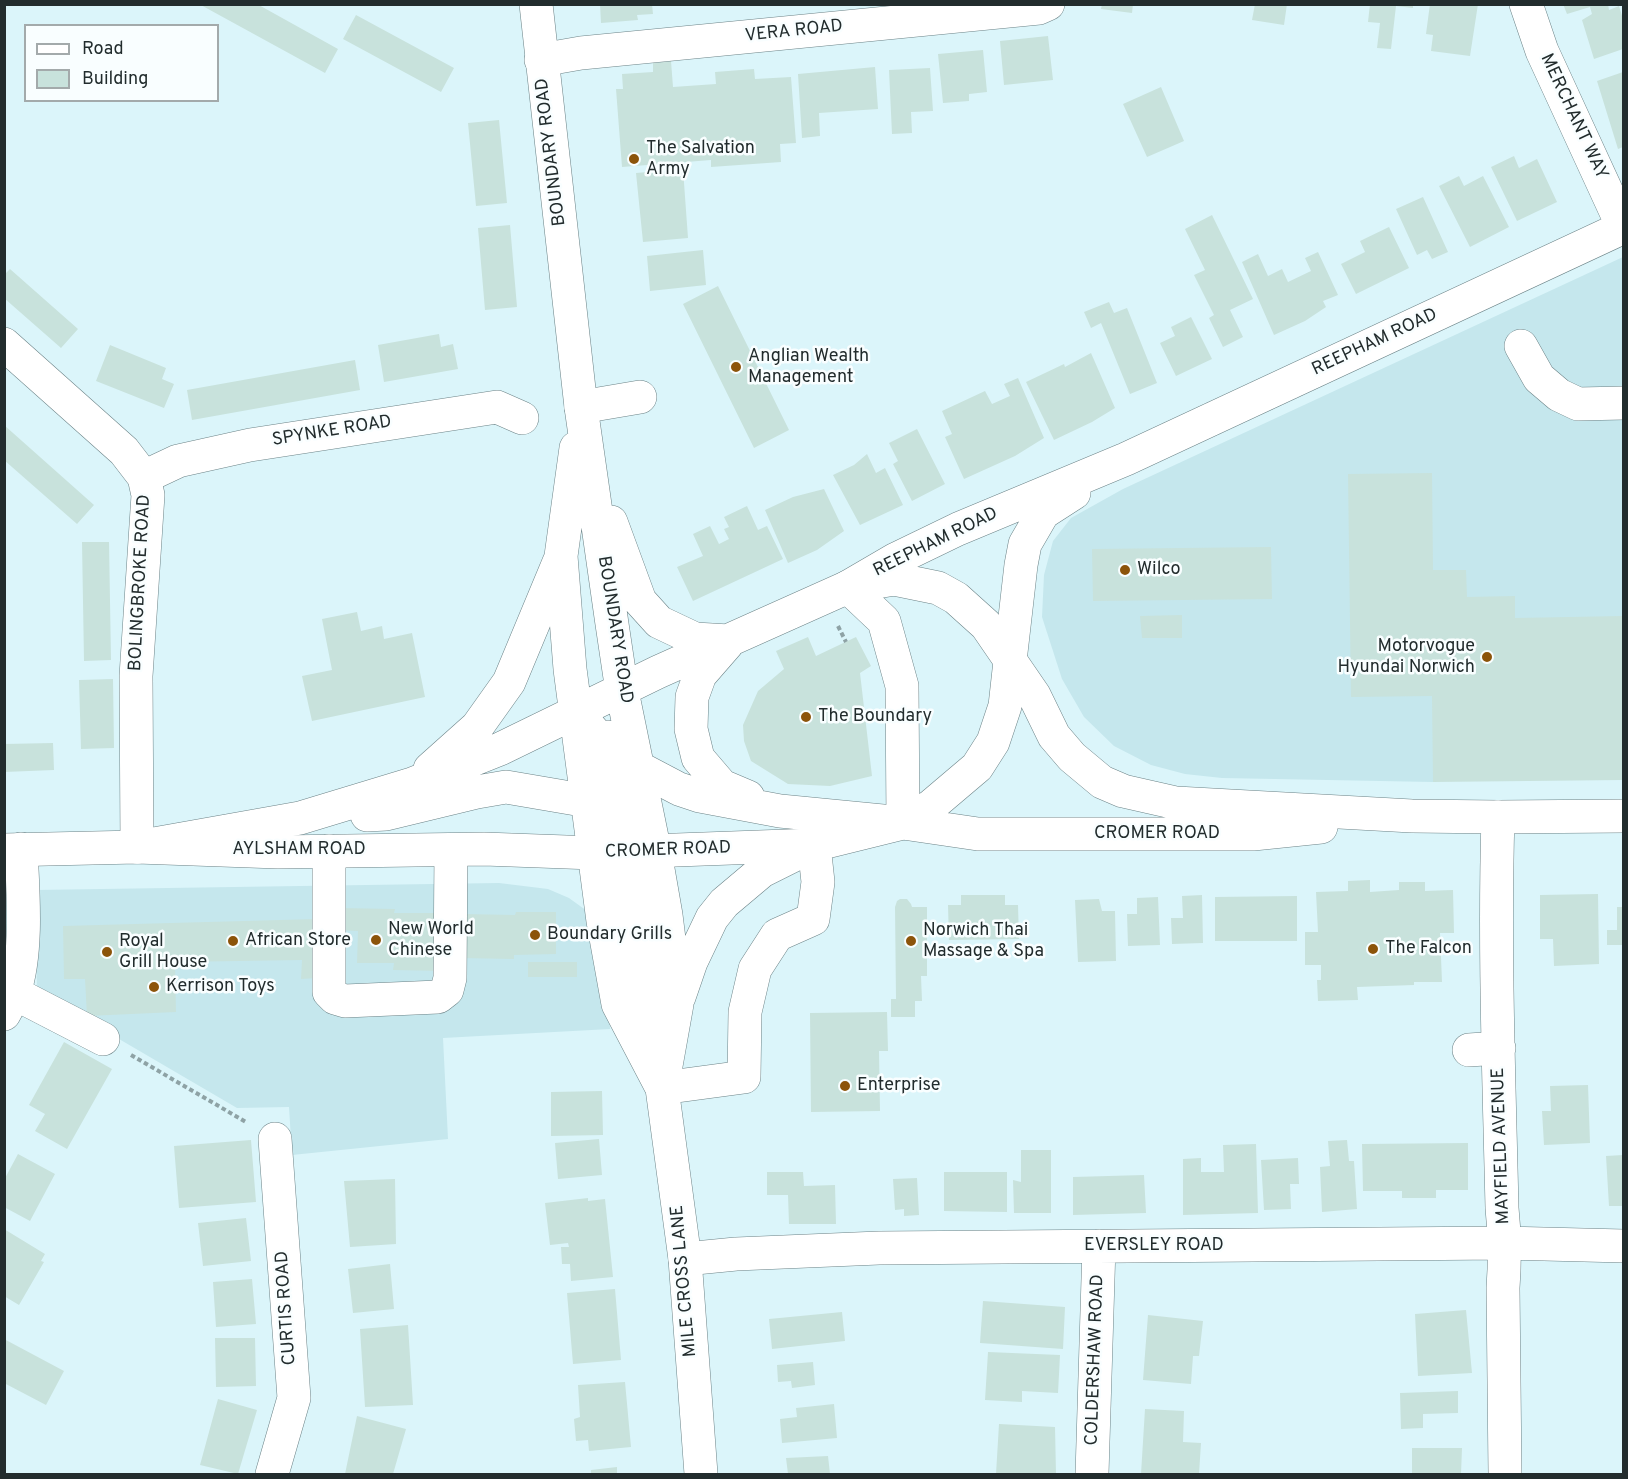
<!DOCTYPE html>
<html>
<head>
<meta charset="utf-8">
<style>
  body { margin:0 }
  #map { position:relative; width:1628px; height:1479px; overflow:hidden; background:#dbf5fa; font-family:Overpass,sans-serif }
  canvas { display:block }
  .frame { position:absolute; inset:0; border:6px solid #222c2d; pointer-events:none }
  .legend { position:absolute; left:24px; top:24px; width:195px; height:78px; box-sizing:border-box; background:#f9feff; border:2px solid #a3aaab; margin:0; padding:8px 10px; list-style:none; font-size:18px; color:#222c2d }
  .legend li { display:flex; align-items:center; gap:12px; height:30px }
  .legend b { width:30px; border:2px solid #a3aaab }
</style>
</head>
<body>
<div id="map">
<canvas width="1628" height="1479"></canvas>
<div class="frame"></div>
<ul class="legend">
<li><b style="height:8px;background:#fff"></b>Road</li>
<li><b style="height:16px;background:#c8e2dc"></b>Building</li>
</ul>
</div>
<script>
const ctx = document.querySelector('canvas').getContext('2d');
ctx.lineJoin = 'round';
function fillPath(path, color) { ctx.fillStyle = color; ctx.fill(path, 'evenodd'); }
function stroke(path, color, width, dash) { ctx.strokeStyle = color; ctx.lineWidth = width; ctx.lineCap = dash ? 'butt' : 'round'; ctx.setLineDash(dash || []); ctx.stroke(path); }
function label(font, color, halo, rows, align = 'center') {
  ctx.font = font + ' Overpass,sans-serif'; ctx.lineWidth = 5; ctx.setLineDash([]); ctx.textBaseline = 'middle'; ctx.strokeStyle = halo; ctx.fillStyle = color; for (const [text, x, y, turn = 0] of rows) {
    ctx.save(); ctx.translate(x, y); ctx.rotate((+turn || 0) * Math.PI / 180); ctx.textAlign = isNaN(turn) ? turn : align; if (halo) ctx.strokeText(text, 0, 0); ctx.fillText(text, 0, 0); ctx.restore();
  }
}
fillPath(new Path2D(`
  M1623 257V778L1464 777 1433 782 1222 778 1185 774 1151 765 1114 746 1084 717 1062 679 1042 617 1044 575 1053 541 1071 518 1123 489Z
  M499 883 548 889 569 898 587 911 608 991 610 1029 443 1038 448 1139 292 1155 289 1107 237 1108 37 991 35 890Z`), '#c5e7ed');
fillPath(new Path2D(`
  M199 4H257L338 49 325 73Z
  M600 4H652L653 14 637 15 638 20 601 23Z
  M1102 4H1133L1132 13 1101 9Z
  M1255 4H1287L1284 25 1252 20Z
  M1370 4H1413V8L1396 6 1391 49 1377 48 1380 23 1368 22Z
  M1430 4H1478L1470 56 1431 51 1433 35 1426 34Z
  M1563 4H1608L1609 10 1619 6 1623 19V49L1594 59 1582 20 1592 14 1590 7 1567 14Z
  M356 15 454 68 441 92 343 39Z
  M1048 36 1053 80 1004 85 1000 41Z
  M983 50 987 92 969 94V101L943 103 938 54Z
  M671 61 673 87 716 84 715 72 754 69 755 79 791 77 796 143 780 144 781 162 711 167V160L622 167 616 89H623L622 74 653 72V63Z
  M875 67 878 109 819 113 820 136 802 138 798 74Z
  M930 68 933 111 911 112 912 133 892 134 889 70Z
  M1623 72V147L1618 149 1597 81Z
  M1161 87 1184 141 1147 157 1123 104Z
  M499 120 507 203 476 206 468 123Z
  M1514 156 1519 168 1537 159 1557 202 1517 221 1491 167Z
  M683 169 688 238 643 242 636 173Z
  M1459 176 1464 186 1483 176 1509 227 1470 247 1439 186Z
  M1423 197 1448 252 1432 259 1427 250 1417 255 1396 209Z
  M1212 215 1253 299 1230 310 1243 337 1223 347 1209 318 1214 315 1194 275 1205 270 1185 229Z
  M510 225 517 307 485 310 478 228Z
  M1389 227 1409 268 1356 294 1341 264 1365 252 1360 241Z
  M703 250 706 285 650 291 647 256Z
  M1318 252 1338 295 1323 301 1326 307 1305 321 1274 335 1242 262 1258 254 1268 276 1282 269 1288 282 1311 271 1305 258Z
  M10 269 78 329 61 348 4 298V275Z
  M718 286 789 430 754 448 683 304Z
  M1109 302 1114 313 1127 308 1157 383 1130 394 1101 323 1091 328 1084 312Z
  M1191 317 1212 359 1176 376 1160 343 1175 336 1171 327Z
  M439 334 441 347 453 344 458 369 384 382 378 345Z
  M110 345 166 368 162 379 174 384 164 408 96 381Z
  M1091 353 1115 408 1092 422 1054 440 1026 382 1064 364 1065 367Z
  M355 360 360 390 192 420 187 390Z
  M1018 378 1044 438 1015 456 964 479 945 437 952 434 942 411 985 391 992 404 1010 396 1004 384Z
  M4 425 94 505 77 524 4 460Z
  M917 429 945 484 912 501 893 464 898 461 889 443Z
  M867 454 876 473 885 468 903 505 860 525 833 475 854 465Z
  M1432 473 1433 570H1466L1467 597 1515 596V618L1623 616V780L1433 782 1432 696 1351 697 1348 474Z
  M824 489 844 531 817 550 788 563 765 510 793 497Z
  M747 506 758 530 767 526 783 559 693 601 677 567 703 556 693 534 710 526 719 544 729 539 724 529 729 527 724 517Z
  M82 542H109L111 660 84 661Z
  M1271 547 1272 599 1093 601 1092 549Z
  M357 612 361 631 382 626 384 639 412 633 425 697 312 721 302 676 332 670 322 619Z
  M1182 615V638H1142L1140 616Z
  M808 637 816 656 856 637 871 666 860 673 872 776 830 786 788 784 751 761 744 741 743 725 758 691 784 669 776 651Z
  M113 679 114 748 81 749 79 680Z
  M53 743 54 770 4 772V744Z
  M1370 880V892L1399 890V882H1425V891L1453 890 1454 933H1440L1442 982H1414V985L1357 987 1358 1000 1318 1001 1317 980H1321V965H1305V932H1318L1316 892 1348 891V881Z
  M1598 894 1599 964 1554 966 1553 939H1540V895Z
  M961 895H1005V905H1018L1019 939 949 940 948 905H961Z
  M1202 895 1203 943 1172 944 1171 918H1183L1182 896Z
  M1297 896V941H1215V897Z
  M1158 897 1160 945 1128 946 1127 914H1137V898Z
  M900 899H907L911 904 912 907H927V976H921L922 1001H915V1017H891V999H896L895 907 897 901Z
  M1099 899 1102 911H1115L1116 961 1078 962 1075 900Z
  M1617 907H1623V945H1607V930H1617Z
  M337 908 395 909 394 913H444L443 971 393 970 394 963H357L358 931 336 930Z
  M516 912H556V954L514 955V959L460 958 461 914 515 915Z
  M316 919V978L301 979 302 960 175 962 176 1012 87 1016 85 979H64L63 926Z
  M528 962H577V977H528Z
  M887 1012 888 1051H879L880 1111 811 1112 810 1013Z
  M64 1042 112 1069 67 1149 35 1131 45 1114 29 1105Z
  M1588 1085 1590 1143 1544 1145 1542 1111H1551L1550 1086Z
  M602 1091 603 1135 551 1136V1092Z
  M599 1139 602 1175 558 1179 555 1143Z
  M251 1140 256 1202 179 1208 174 1146Z
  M1347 1140 1349 1161H1354L1357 1209 1322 1212 1320 1167 1330 1166 1328 1141Z
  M1468 1143V1190H1436V1198H1402V1191H1363L1362 1144Z
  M1256 1144 1258 1213 1183 1215V1159L1201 1158V1172H1224L1223 1145Z
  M1021 1150H1051V1213H1014L1013 1180 1021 1182Z
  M18 1154 55 1174 30 1221 4 1207V1180Z
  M1623 1155V1206H1609L1606 1156Z
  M1298 1158 1299 1184H1290L1291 1209 1264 1210 1261 1160Z
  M767 1172H803L804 1186 835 1185 836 1224H789L788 1195H767Z
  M944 1172H1007V1212L944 1211Z
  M1144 1175 1146 1213 1073 1215V1177Z
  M917 1178 919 1215 904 1216V1209L895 1210 893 1179Z
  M395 1179 396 1244 350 1247 344 1181Z
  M588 1198V1201L605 1199 613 1277 571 1281 570 1264H562L561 1247H569L568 1243 550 1245 545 1203Z
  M246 1218 251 1261 203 1266 198 1223Z
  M4 1229 45 1254 41 1261 44 1262 19 1305 4 1296Z
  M390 1264 394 1309 353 1313 348 1269Z
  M252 1279 256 1324 216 1327 213 1282Z
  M615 1289 621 1360 573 1364 567 1293Z
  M983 1301 1065 1307 1063 1349 980 1343Z
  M1466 1310 1472 1373 1418 1376 1415 1314Z
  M842 1312 845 1341 772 1349 769 1319Z
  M1148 1315 1203 1321 1199 1356H1193L1191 1384 1143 1380Z
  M408 1325 413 1405 365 1407 360 1329Z
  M215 1338H255L256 1386 216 1387Z
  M4 1339 64 1371 46 1405 4 1383Z
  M988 1352 1060 1355 1058 1393 1022 1391V1402L985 1400Z
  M813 1362 815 1385 792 1388 791 1381 778 1382 777 1365Z
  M625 1382 631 1447 589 1451 588 1440 576 1441 574 1419 580 1417 578 1385Z
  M1458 1391V1413L1423 1414V1428L1401 1429 1400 1393Z
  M218 1399 257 1410 238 1474 200 1465Z
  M834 1404 837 1438 782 1443 780 1419 797 1417 796 1408Z
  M1145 1409 1184 1411 1183 1442 1201 1443 1199 1474H1141Z
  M357 1416 406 1429 393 1474H345Z
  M999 1424 1055 1427 1056 1474H996Z
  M1412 1448H1462L1461 1474H1412Z
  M828 1456 830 1474H788L786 1458Z
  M617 1467V1474H591V1470Z`), '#c8e2dc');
const minor = new Path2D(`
  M1526 4 1542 51 1623 227
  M541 60 581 53 1039 8 1048 4
  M4 344 124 451 144 477 148 495 136 676 137 847
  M1521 346 1539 378 1559 395 1578 404 1624 403
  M581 407 640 397
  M144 477 178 461 250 445 497 407 522 418
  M1010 661 1021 565 1025 544 1043 513 1074 493
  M1498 817C1494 947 1499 1078 1502 1208 1505 1235 1505 1261 1503 1288L1505 1474
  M903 823 902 686 884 621 848 587 896 559 958 529 1126 459 1624 227
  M329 851V992L335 998 345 1001 438 997 447 990 450 978 451 850
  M14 993 103 1039
  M4 1014C8 1007 12 1000 14 993 28 952 23 892 21 849
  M1469 1050 1499 1048
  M662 1088 744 1077 745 1012 755 969 777 935 813 919 818 882 814 845
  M685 1259 736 1254 879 1248 1504 1243 1624 1246
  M272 1474 294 1398 275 1139
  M1092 1474 1099 1246`);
const major = new Path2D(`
  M4 850 137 847 278 852 484 849 594 853 814 845`);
const highway = new Path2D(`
  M536 4 581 407 612 624 622 691 655 852 666 915 677 1004 662 1088 685 1259 701 1474
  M576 448 561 556 570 669 603 921 618 1004 662 1088
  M611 522 640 601 659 622 695 639 729 641
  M727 644 700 675 692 697 691 729 698 758 722 786 748 797
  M576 711 597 736 624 760 679 789 700 796 780 811 903 823 978 834H1253L1321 827
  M608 737 657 1060
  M430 769 477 727 509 682 559 562
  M367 815 386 814 477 792 506 787 588 801 606 812
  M137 847 300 818 412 784 500 749 658 672 848 587 894 579 938 588 956 598 986 625 1034 695 1054 736 1072 757 1102 782 1123 791 1176 803 1412 816 1498 817 1624 816
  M679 997 691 962 712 918 724 903 762 871 814 845 903 823 931 806 977 767 993 742 1005 706 1010 661`);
stroke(minor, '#6c8387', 34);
stroke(major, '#6c8387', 34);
stroke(highway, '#6c8387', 34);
stroke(new Path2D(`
  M838 626 846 642
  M131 1055 246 1122`), '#8ea2a5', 4, [4.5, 3]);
stroke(minor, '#fff', 33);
stroke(major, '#fff', 33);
stroke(highway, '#fff', 33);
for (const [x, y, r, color] of [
  [634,159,6,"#8c540a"],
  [736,367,6,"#8c540a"],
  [1125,570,6,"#8c540a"],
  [1487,657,6,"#8c540a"],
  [806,717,6,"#8c540a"],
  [535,935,6,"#8c540a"],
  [376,940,6,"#8c540a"],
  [233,941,6,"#8c540a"],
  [911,941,6,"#8c540a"],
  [1373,949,6,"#8c540a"],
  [107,952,6,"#8c540a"],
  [154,987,6,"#8c540a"],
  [845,1086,6,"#8c540a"]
]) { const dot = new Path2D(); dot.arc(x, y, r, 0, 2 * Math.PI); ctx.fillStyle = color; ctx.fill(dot); stroke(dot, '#f9feff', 2); }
label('18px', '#222c2d', '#f9feff', [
  ["VERA ROAD",794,32,-6],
  ["MERCHANT WAY",1573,117,65],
  ["BOUNDARY ROAD",552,152,-97],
  ["REEPHAM ROAD",1375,343,-25],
  ["SPYNKE ROAD",332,432,-9],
  ["REEPHAM ROAD",936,543,-26],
  ["BOLINGBROKE ROAD",141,583,-87],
  ["BOUNDARY ROAD",614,630,81],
  ["CROMER ROAD",1157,834],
  ["AYLSHAM ROAD",299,850],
  ["CROMER ROAD",668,851,-2],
  ["MAYFIELD AVENUE",1502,1146,-92],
  ["EVERSLEY ROAD",1154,1246],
  ["MILE CROSS LANE",685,1281,-95],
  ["CURTIS ROAD",287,1308,-94],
  ["COLDERSHAW ROAD",1096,1360,-88]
]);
label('18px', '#222c2d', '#f9feff', [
  ["The Salvation",646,149],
  ["Army",646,170],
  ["Anglian Wealth",748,357],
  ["Management",748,378],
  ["Wilco",1137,570],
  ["Motorvogue",1475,647,"right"],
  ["Hyundai Norwich",1475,668,"right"],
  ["The Boundary",818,717],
  ["New World",388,930],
  ["Chinese",388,951],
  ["Norwich Thai",923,931],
  ["Massage & Spa",923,952],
  ["Boundary Grills",547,935],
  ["African Store",245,941],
  ["Royal",119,942],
  ["Grill House",119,963],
  ["The Falcon",1385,949],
  ["Kerrison Toys",166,987],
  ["Enterprise",857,1086]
], 'left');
</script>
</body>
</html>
